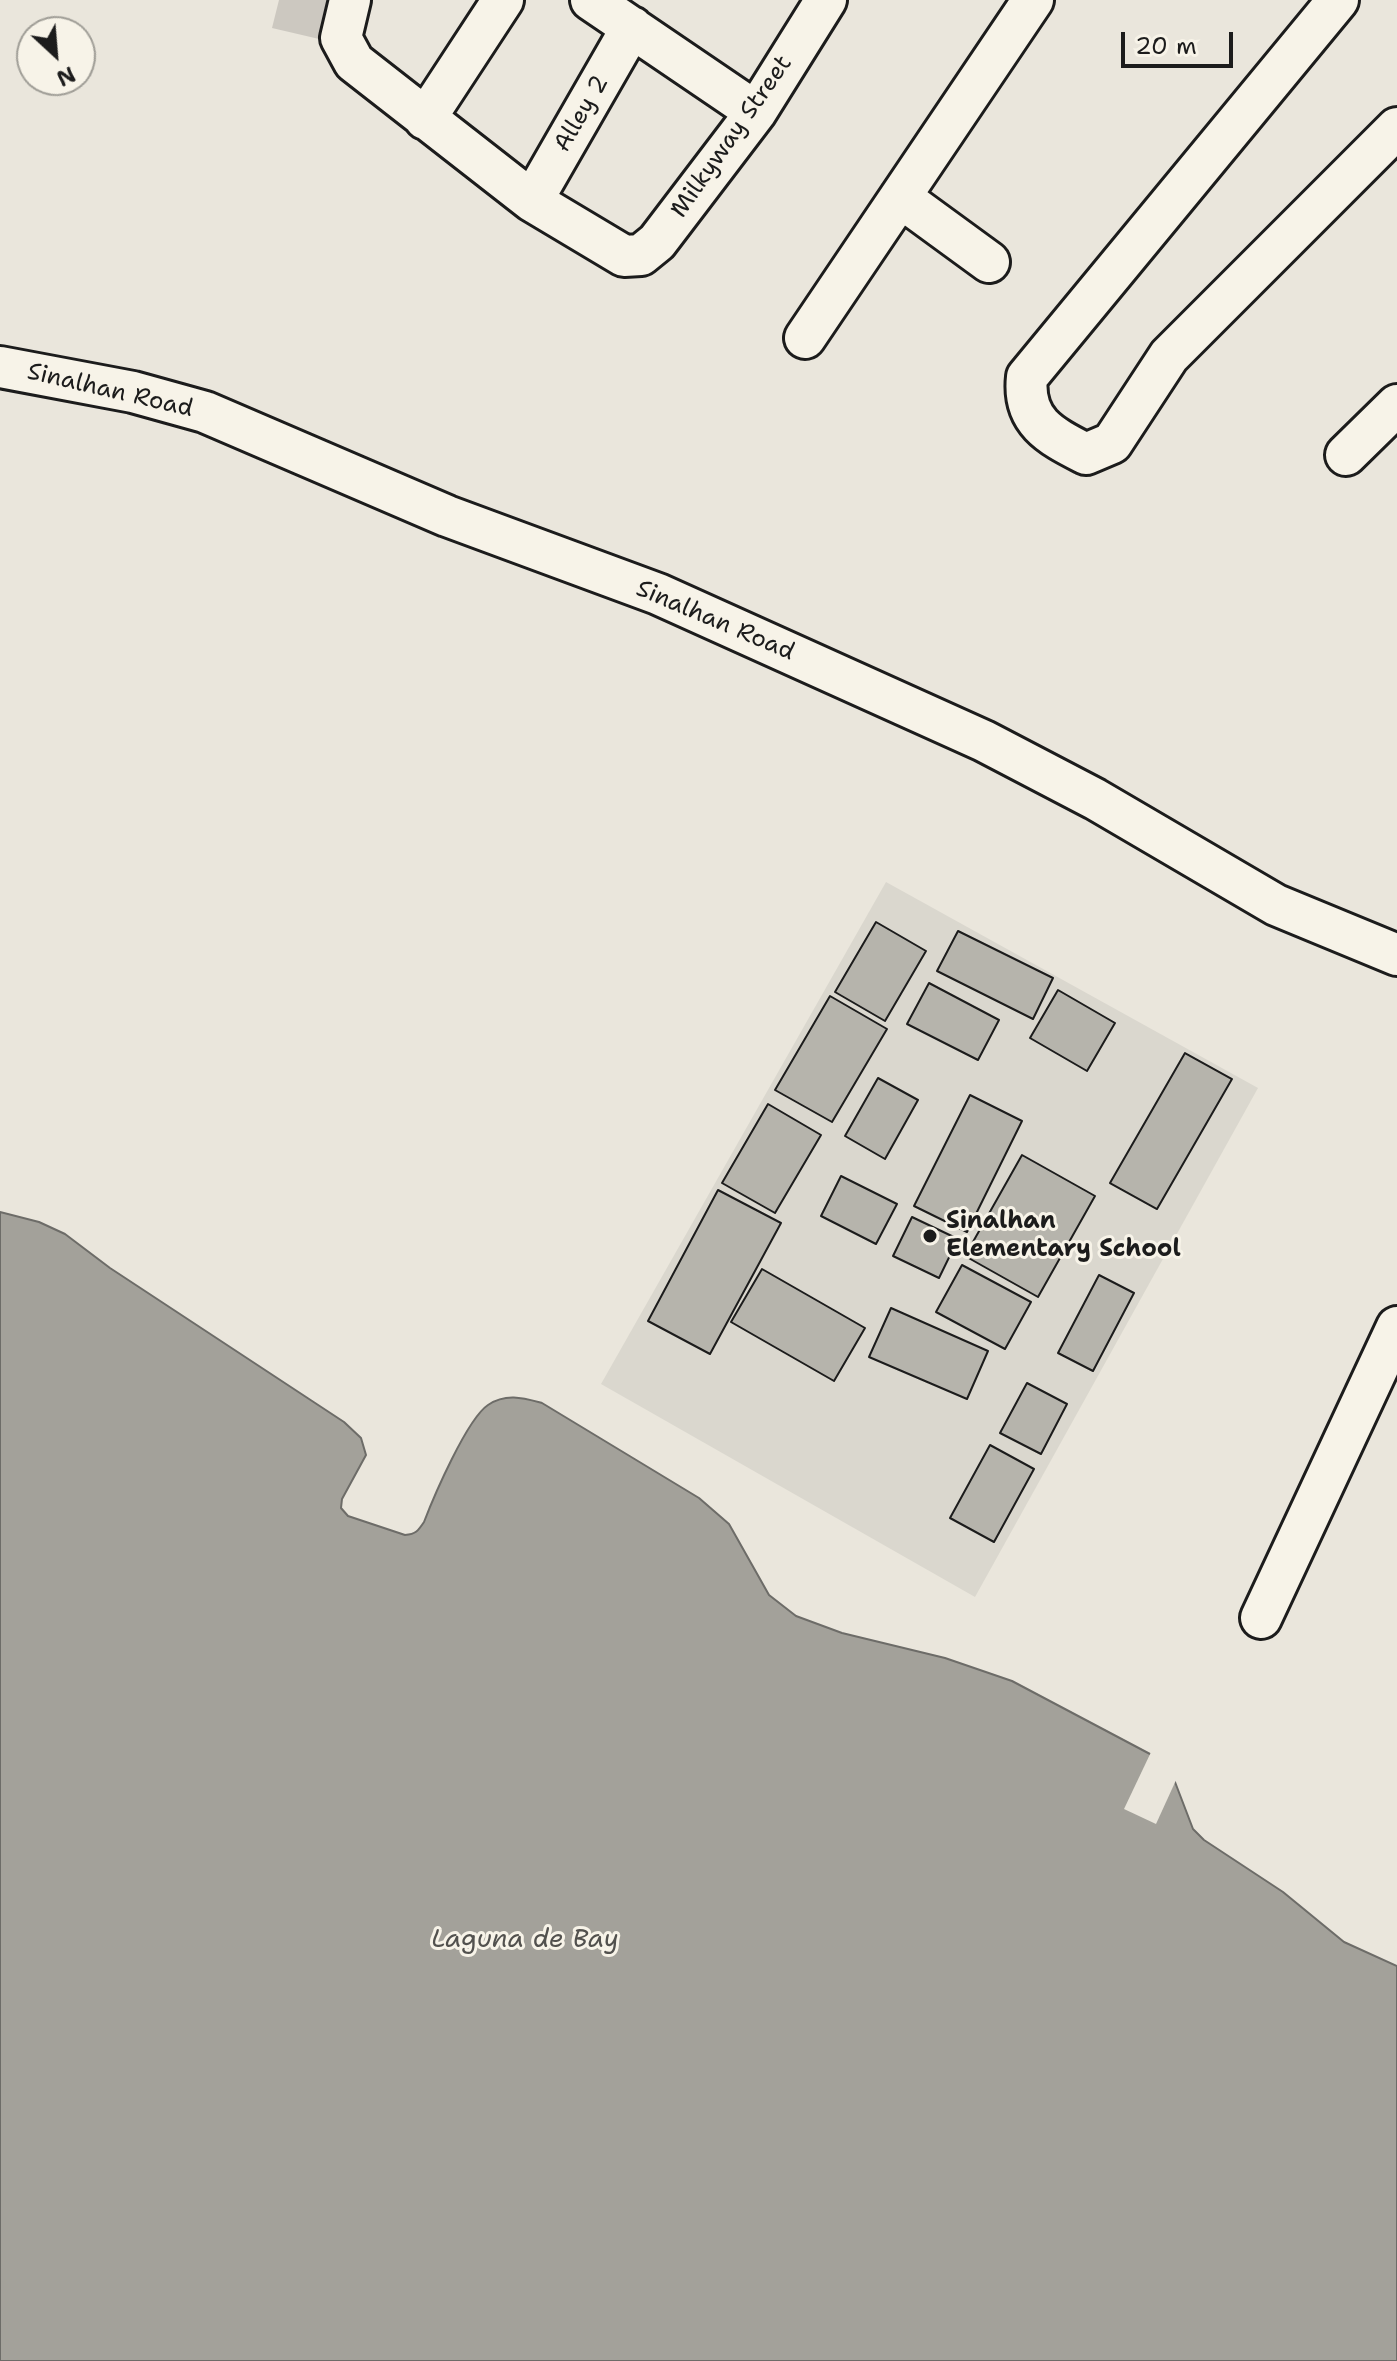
<!DOCTYPE html>
<html>
<head>
<meta charset="utf-8">
<style>
  body { margin:0 }
  #map { position:relative; width:1397px; height:2361px; overflow:hidden; background:#eae6dc; font-family:"Shantell Sans",sans-serif }
  canvas { display:block }
  .north { position:absolute; left:16px; top:16px; width:80px; height:80px; box-sizing:border-box; background:#f7f3e8; border:2px solid #9f9d96; border-radius:50%; rotate:154deg; font-size:22px; font-weight:700; line-height:32px; text-align:center; color:#1c1c1c }
  .north::after { content:''; display:block; margin:auto; width:28px; height:36px; background:#1c1c1c; clip-path:polygon(50% 0,100% 100%,50% 72%,0 100%) }
  .scale { position:absolute; left:1121px; top:32px; width:112px; height:36px; box-sizing:border-box; border:4px solid #1c1c1c; border-top:0; padding-left:10px; font-size:24px; line-height:28px; white-space:nowrap; color:#1c1c1c; -webkit-text-stroke:6px #f7f3e8; paint-order:stroke }
</style>
</head>
<body>
<div id="map">
<canvas width="1397" height="2361"></canvas>
<div class="north">N</div>
<div class="scale">20 m</div>
</div>
<script>
const ctx = document.querySelector('canvas').getContext('2d');
ctx.lineJoin = 'round';
function fillPath(path, color) { ctx.fillStyle = color; ctx.fill(path, 'evenodd'); }
function stroke(path, color, width, dash) { ctx.strokeStyle = color; ctx.lineWidth = width; ctx.lineCap = dash ? 'butt' : 'round'; ctx.setLineDash(dash || []); ctx.stroke(path); }
function label(font, color, halo, rows, align = 'center') {
  ctx.font = font + ' "Shantell Sans",sans-serif'; ctx.lineWidth = 6; ctx.setLineDash([]); ctx.textBaseline = 'middle'; ctx.strokeStyle = halo; ctx.fillStyle = color; for (const [text, x, y, turn = 0] of rows) {
    ctx.save(); ctx.translate(x, y); ctx.rotate((+turn || 0) * Math.PI / 180); ctx.textAlign = isNaN(turn) ? turn : align; if (halo) ctx.strokeText(text, 0, 0); ctx.fillText(text, 0, 0); ctx.restore();
  }
}
fillPath(new Path2D(`
  M886 882 1258 1088 975 1597 601 1384Z`), '#dad7ce');
fillPath(new Path2D(`
  M279 0H342L332 42 272 28Z`), '#ccc8c0');
const water = new Path2D(`
  M0 1212 39 1222 65 1234 110 1268 344 1422 361 1438 366 1455 342 1499 341 1508 348 1516 405 1535C416 1534 418 1531 424 1522 434 1496 467 1419 488 1405 506 1393 523 1398 542 1403L699 1498 729 1524 769 1595 796 1616 842 1633 945 1658 1012 1681 1150 1754 1175 1782 1193 1829 1204 1840 1283 1892 1344 1942 1397 1966V2361H0Z`);
fillPath(water, '#a3a19a');
stroke(water, '#6d6c68', 2);
fillPath(new Path2D(`
  M1152 1750 1177 1778 1156 1824 1124 1809Z`), '#eae6dc');
const building = new Path2D(`
  M876 922 926 951 885 1021 835 992Z
  M958 931 1053 978 1033 1019 937 971Z
  M929 983 999 1020 978 1060 907 1024Z
  M1058 990 1115 1023 1087 1071 1030 1038Z
  M830 996 887 1029 832 1122 775 1090Z
  M1185 1053 1232 1079 1157 1209 1110 1183Z
  M878 1078 918 1100 885 1159 845 1136Z
  M970 1095 1022 1121 967 1232 914 1206Z
  M768 1104 821 1135 775 1213 722 1183Z
  M1022 1155 1095 1196 1038 1297 965 1256Z
  M841 1176 897 1204 876 1244 821 1216Z
  M718 1190 781 1223 710 1354 648 1321Z
  M912 1217 958 1239 939 1278 893 1256Z
  M962 1265 1031 1302 1005 1349 936 1312Z
  M762 1269 865 1328 834 1381 731 1322Z
  M1099 1275 1134 1293 1093 1371 1058 1353Z
  M891 1308 988 1351 967 1399 869 1357Z
  M1027 1383 1067 1404 1041 1454 1000 1433Z
  M990 1445 1034 1469 994 1542 950 1518Z`);
fillPath(building, '#b6b4ac');
stroke(building, '#1c1c1c', 2);
const minor = new Path2D(`
  M350 0 341 38 354 62 532 201 624 256 641 255 657 242 756 112 826 0
  M591 0 756 112
  M1338 0 1027 377C1022 422 1051 436 1086 454L1112 443 1169 356 1397 128
  M425 119 503 0
  M900 197 989 262
  M532 201 632 27
  M805 338 1033 0
  M0 367 133 392 205 412 447 516 658 594 984 741 1095 799 1276 905 1397 955
  M1346 455 1397 405
  M1261 1618 1397 1327`);
stroke(minor, '#1c1c1c', 46);
stroke(minor, '#f7f3e8', 40);
for (const [x, y, r, color] of [
  [930,1236,8,"#1c1c1c"]
]) { const dot = new Path2D(); dot.arc(x, y, r, 0, 2 * Math.PI); ctx.fillStyle = color; ctx.fill(dot); stroke(dot, '#f7f3e8', 3); }
label('24px', '#1c1c1c', '#f7f3e8', [
  ["Alley 2",582,114,-60],
  ["Milkyway Street",732,137,-55],
  ["Sinalhan Road",110,391,13],
  ["Sinalhan Road",715,621,23]
]);
label('bold 24px', '#1c1c1c', '#f7f3e8', [
  ["Sinalhan",946,1222],
  ["Elementary School",946,1250]
], 'left');
label('italic 26px', '#52514e', '#f7f3e8', [
  ["Laguna de Bay",525,1940]
]);
</script>
</body>
</html>
